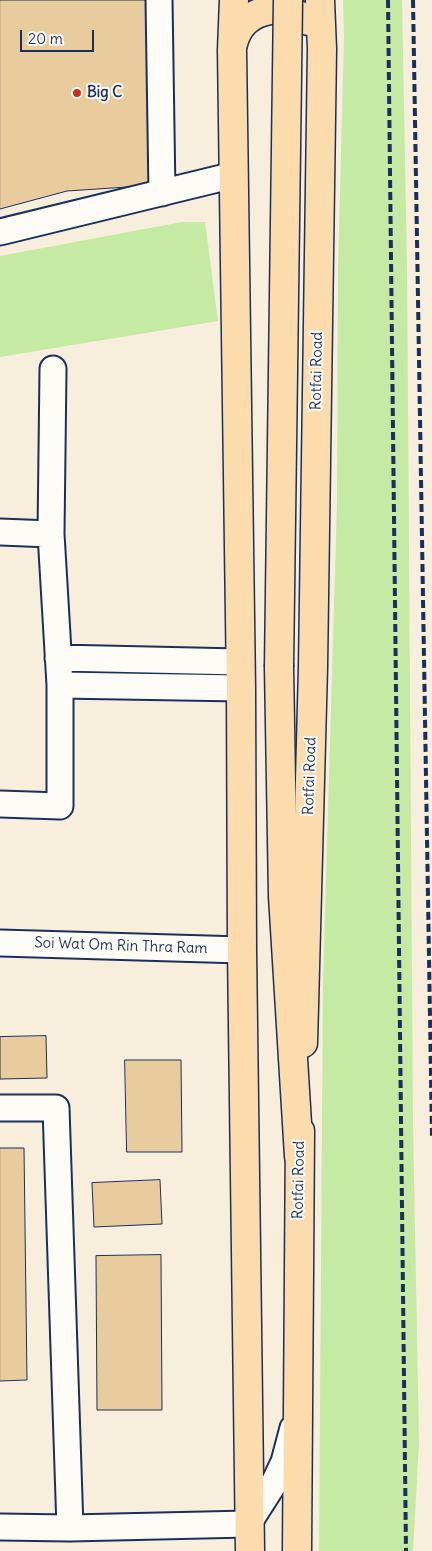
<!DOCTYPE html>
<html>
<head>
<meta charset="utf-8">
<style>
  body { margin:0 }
  #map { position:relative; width:432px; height:1551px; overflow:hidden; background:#f7eedc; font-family:Delius,sans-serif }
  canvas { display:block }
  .scale { position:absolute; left:20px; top:30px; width:74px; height:22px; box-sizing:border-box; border:2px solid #1b2f5e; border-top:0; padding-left:6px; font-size:15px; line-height:18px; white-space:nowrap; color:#1b2f5e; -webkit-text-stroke:4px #fdfcf7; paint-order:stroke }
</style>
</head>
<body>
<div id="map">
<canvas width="432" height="1551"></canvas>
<div class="scale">20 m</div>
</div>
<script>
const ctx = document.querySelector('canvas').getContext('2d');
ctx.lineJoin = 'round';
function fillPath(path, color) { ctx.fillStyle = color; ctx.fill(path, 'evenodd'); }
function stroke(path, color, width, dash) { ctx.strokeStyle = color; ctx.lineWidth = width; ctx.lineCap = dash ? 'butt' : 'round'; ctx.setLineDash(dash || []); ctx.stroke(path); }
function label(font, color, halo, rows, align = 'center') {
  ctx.font = font + ' Delius,sans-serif'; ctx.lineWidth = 4; ctx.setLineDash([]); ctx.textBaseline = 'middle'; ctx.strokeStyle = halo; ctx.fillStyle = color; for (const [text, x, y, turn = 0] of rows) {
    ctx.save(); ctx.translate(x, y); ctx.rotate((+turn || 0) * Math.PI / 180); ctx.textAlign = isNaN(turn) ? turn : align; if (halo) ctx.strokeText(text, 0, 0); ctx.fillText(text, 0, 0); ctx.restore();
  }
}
fillPath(new Path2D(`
  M343 0H402L407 267 413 1123 419 1443 413 1551H319L323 982 337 504 338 270 344 39Z
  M182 222H205L218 321 0 357V256Z`), '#c4eaa4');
const building = new Path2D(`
  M0 0H150L157 185 67 191 0 209Z
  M46 1036 47 1078 0 1079V1037Z
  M125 1060H181L182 1152H127Z
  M0 1148H24L27 1380 0 1381Z
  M160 1180 162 1224 94 1227 92 1183Z
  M161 1255 162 1410H97L96 1256Z`);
fillPath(building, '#e9cc9d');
stroke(building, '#1b2f5e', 1);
const minor = new Path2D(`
  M159 0 162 193
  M0 232 234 175
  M0 532 51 534 60 685
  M51 534 53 369
  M58 658 240 662
  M0 804 60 806V685L241 688
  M0 943 242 950
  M0 1108H56L70 1528
  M0 1527 70 1528 248 1524 273 1485 284 1462 293 1428`);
const major = new Path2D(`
  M234 0 232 50 241 688 242 950 250 1551
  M233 44C241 9 282 0 308 21
  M303 1043 313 667 322 49 320 0
  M297 1551 300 1131`);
const highway = new Path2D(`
  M279 667 283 896 299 1156`);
stroke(minor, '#1b2f5e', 29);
stroke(major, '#1b2f5e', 31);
stroke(highway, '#1b2f5e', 31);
stroke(minor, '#fdfcf7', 25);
stroke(major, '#fcdcac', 28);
stroke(highway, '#fcdcac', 28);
stroke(new Path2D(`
  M388 0 406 1551
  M413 0 432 1136`), '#1b2f5e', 4, [8, 4]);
const highwayBridge = new Path2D(`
  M279 667 288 0`);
stroke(highwayBridge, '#1b2f5e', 31, []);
stroke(highwayBridge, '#fcdcac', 28);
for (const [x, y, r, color] of [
  [77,93,5,"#c8321e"]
]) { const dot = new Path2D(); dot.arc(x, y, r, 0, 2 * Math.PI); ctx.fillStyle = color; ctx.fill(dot); stroke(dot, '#fdfcf7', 2); }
label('bold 15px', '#1b2f5e', '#fdfcf7', [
  ["Big C",87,93]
], 'left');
label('15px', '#1b2f5e', '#fdfcf7', [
  ["Rotfai Road",317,371,-89],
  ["Rotfai Road",310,776,-88],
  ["Soi Wat Om Rin Thra Ram",121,946,2],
  ["Rotfai Road",299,1180,-89]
]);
</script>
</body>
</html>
